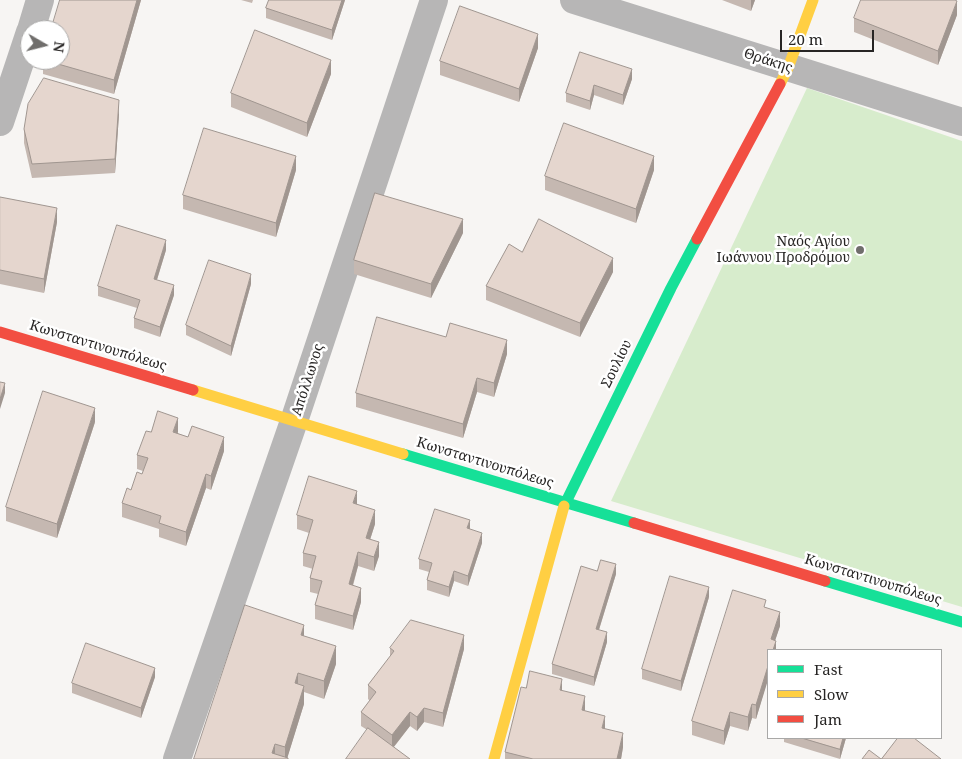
<!DOCTYPE html>
<html>
<head>
<meta charset="utf-8">
<style>
  body { margin:0 }
  #map { position:relative; width:962px; height:759px; overflow:hidden; background:#f7f5f3; font-family:"Noto Serif",serif }
  canvas { display:block }
  .legend { position:absolute; left:767px; top:649px; width:175px; height:90px; box-sizing:border-box; background:#fff; border:1px solid #a9a8a7; margin:0; padding:6px 9px; list-style:none; font-size:15px; color:#272524 }
  .legend li { display:flex; align-items:center; gap:10px; height:25px }
  .legend b { width:25px; border:1px solid #a9a8a7 }
  .north { position:absolute; left:20px; top:20px; width:50px; height:50px; box-sizing:border-box; background:#fff; border:1px solid #a9a8a7; border-radius:50%; rotate:98deg; font-size:14px; font-weight:700; line-height:20px; text-align:center; color:#272524 }
  .north::after { content:''; display:block; margin:auto; width:18px; height:22px; background:#706e6c; clip-path:polygon(50% 0,100% 100%,50% 72%,0 100%) }
  .scale { position:absolute; left:780px; top:30px; width:94px; height:22px; box-sizing:border-box; border:2px solid #272524; border-top:0; padding-left:6px; font-size:15px; line-height:18px; white-space:nowrap; color:#272524; -webkit-text-stroke:4px #fff; paint-order:stroke }
</style>
</head>
<body>
<div id="map">
<canvas width="962" height="759"></canvas>
<ul class="legend">
<li><b style="height:6px;background:#16e098"></b>Fast</li>
<li><b style="height:6px;background:#ffcf43"></b>Slow</li>
<li><b style="height:6px;background:#f24e42"></b>Jam</li>
</ul>
<div class="north">N</div>
<div class="scale">20 m</div>
</div>
<script>
const ctx = document.querySelector('canvas').getContext('2d');
ctx.lineJoin = 'round';
function fillPath(path, color) { ctx.fillStyle = color; ctx.fill(path, 'evenodd'); }
function stroke(path, color, width, dash) { ctx.strokeStyle = color; ctx.lineWidth = width; ctx.lineCap = dash ? 'butt' : 'round'; ctx.setLineDash(dash || []); ctx.stroke(path); }
function label(font, color, halo, rows, align = 'center') {
  ctx.font = font + ' "Noto Serif",serif'; ctx.lineWidth = 5; ctx.setLineDash([]); ctx.textBaseline = 'middle'; ctx.strokeStyle = halo; ctx.fillStyle = color; for (const [text, x, y, turn = 0] of rows) {
    ctx.save(); ctx.translate(x, y); ctx.rotate((+turn || 0) * Math.PI / 180); ctx.textAlign = isNaN(turn) ? turn : align; if (halo) ctx.strokeText(text, 0, 0); ctx.fillText(text, 0, 0); ctx.restore();
  }
}
fillPath(new Path2D(`
  M807 88 962 141V607L611 501Z`), '#d7eccc');
stroke(new Path2D(`
  M574 0 962 122
  M31 30 40 0
  M0 122 30 32
  M177 759 294 421 434 0`), '#b7b6b6', 28);
stroke(new Path2D(`
  M403 454 634 523
  M564 506 671 288 697 239
  M825 581 962 622`), '#16e098', 11);
stroke(new Path2D(`
  M780 84 788 68 813 0
  M193 390 403 454
  M494 759 564 506`), '#ffcf43', 11);
stroke(new Path2D(`
  M697 239 780 84
  M0 332 193 390
  M634 523 825 581`), '#f24e42', 11);
fillPath(new Path2D(`
  M60 0H141L114 94 43 74V60H60Z
  M241 0H253L252 3Z
  M269 0H345L332 40 266 18V8Z
  M722 0H755L751 11Z
  M957 15 938 65 854 32V18Z
  M538 48 519 102 440 75V61Z
  M580 52 632 79 623 105 594 95 590 110 566 102V93Z
  M331 74 307 137 231 107V93Z
  M119 114 115 173 32 178 24 143V129Z
  M296 170 276 237 183 209V195Z
  M654 170 636 223 545 190V176Z
  M0 197 57 222 44 293 0 284Z
  M463 233 431 298 354 274V260Z
  M166 250 157 280 174 295 160 337 134 328V318L137 308 98 296V286Z
  M522 252 613 272 580 337 486 300V286Z
  M251 284 231 356 186 335V325Z
  M446 337 507 354 494 397 477 392 463 438 356 407V393Z
  M95 422 57 538 6 521V507Z
  M151 432H178L177 433 224 451 211 490 206 488 186 546 159 537V529L122 517V503L142 474 143 471 137 469V455Z
  M357 504 375 524 370 540 379 556 374 571 358 566 353 586 361 602 353 630 315 619V605L318 594 310 592V578L313 569 303 566V553L309 533 297 529V515Z
  M470 529 482 543 468 586 454 581 449 597 427 590V580L429 572 419 569V559Z
  M597 571 616 574 599 630 607 642 594 686 552 674V664Z
  M709 597 681 691 642 679V669Z
  M766 607 780 626 775 640 776 650 756 719 752 718 748 731 730 726 724 745 692 735V721Z
  M304 636 336 664 324 699 304 692V704L287 758 194 759Z
  M390 648 464 649 443 727 424 722 417 731 410 726 394 747 361 726V712L370 701 368 699V685L390 657Z
  M155 677 141 718 72 693V683Z
  M526 688 562 690 605 729 623 747 621 759H505V752Z
  M784 738H846L840 759 784 742Z`), '#c5b8b1');
fillPath(new Path2D(`
  M137 0H141L114 94V80Z
  M342 0H345L332 40V30Z
  M751 0H755L751 11Z
  M957 1V15L938 65V51Z
  M538 34V48L519 102V89Z
  M331 60V74L307 137V123Z
  M632 69V79L623 105V95Z
  M594 85V95L590 110V101Z
  M119 100V114L115 173V159Z
  M296 156V170L276 237V223Z
  M654 156V170L636 223V209Z
  M57 208V222L44 293V279Z
  M463 219V233L431 298V284Z
  M166 240V250L154 289V279Z
  M613 258V272L580 337V323Z
  M251 274V284L231 356V346Z
  M174 285V295L160 337V327Z
  M507 340V354L494 397V383Z
  M477 378V392L463 438V424Z
  M5 383V393L0 409V399Z
  M95 408V422L57 538V524Z
  M178 418V432L173 446V432Z
  M224 437V451L211 490V476Z
  M206 474V488L186 546V532Z
  M357 491V505L353 503Z
  M375 510V524L366 552V538Z
  M470 520V530L467 528Z
  M482 533V543L468 586V576Z
  M379 542V556L374 571V557Z
  M358 552V566L349 598V584Z
  M616 564V574L596 639V629Z
  M454 571V581L449 597V587Z
  M709 587V597L681 691V681Z
  M361 588V602L353 630V616Z
  M780 612V626L772 650 771 639Z
  M304 625V642L301 635Z
  M607 632V642L594 686V677Z
  M464 635V649L443 727V713Z
  M776 641V650H773Z
  M336 646V664L324 699V681Z
  M768 666V680L756 719V705Z
  M155 668V677L141 718V708Z
  M298 673V690L295 683Z
  M562 679V693L560 690Z
  M304 686V704L287 759H285V747Z
  M585 696V710L582 724V710Z
  M752 704V718L748 731V717Z
  M424 708V722L417 731V717Z
  M410 712V726L392 749V735Z
  M730 712V726L724 745V731Z
  M605 716V730L602 728Z
  M623 733V747L621 759H617Z
  M843 738H846L840 759V749Z
  M275 744V759L272 753Z`), '#a09690');
const building = new Path2D(`
  M60 0H137L114 80 44 60H60V30H51Z
  M269 0H342L332 30 266 8Z
  M861 0H955L957 1 938 51 854 18Z
  M460 6 538 34 519 89 440 61Z
  M255 30 331 60 307 123 231 93Z
  M580 52 632 69 623 95 594 85 590 101 566 93Z
  M44 78 119 100 115 159 32 164 24 129 28 104Z
  M564 123 654 156 636 209 545 176Z
  M204 128 296 156 276 223 183 195Z
  M375 193 463 219 431 284 354 260Z
  M0 197 57 208 44 279 0 270Z
  M539 219 613 258 580 323 486 286 509 244 522 252Z
  M117 225 166 240 154 279 174 285 160 327 134 318 140 300 98 286Z
  M209 260 251 274 231 346 186 325Z
  M377 317 446 337 450 323 507 340 494 383 477 378 463 424 356 393Z
  M0 382 5 383 0 399Z
  M43 391 95 408 57 524 6 507Z
  M158 411 178 418 173 432 188 437 192 426 224 437 211 476 206 474 186 532 159 523 161 516 122 503 127 488 131 490 137 472 142 474 148 458 137 455 146 431 151 432Z
  M309 476 357 491 353 503 375 510 366 538 379 542 374 557 358 552 349 584 361 588 353 616 315 605 322 581 310 578 316 556 303 553 313 520 297 515Z
  M435 509 470 520 467 528 482 533 468 576 454 571 449 587 427 580 432 563 419 559Z
  M601 560 616 564 596 629 607 632 594 677 552 664 581 566 597 571Z
  M670 576 709 587 681 681 642 669Z
  M733 590 766 600 764 607 780 612 771 639 776 641 773 650H768V666L756 705 752 704 748 717 730 712 724 731 692 721Z
  M245 605 304 625 301 635 336 646 324 681 298 673 295 683 304 686 285 747 275 744 272 753 288 758V759H194Z
  M411 620 464 635 443 713 424 708 417 717 410 712 392 735 361 712 376 692 368 685 394 651 390 648Z
  M86 643 155 668 141 708 72 683Z
  M530 671 562 679 560 690 585 696 582 710 605 716 602 728 623 733 617 759H533L505 752 521 687 526 688Z
  M368 728 410 759H346Z
  M802 738H843L840 749Z
  M898 738H914L941 759H862L869 750 881 759Z`);
fillPath(building, '#e5d6ce');
stroke(building, '#a09690', 1);
for (const [x, y, r, color] of [
  [860,250,5,"#706e6c"]
]) { const dot = new Path2D(); dot.arc(x, y, r, 0, 2 * Math.PI); ctx.fillStyle = color; ctx.fill(dot); stroke(dot, '#fff', 2); }
label('14px', '#272524', '#fff', [
  ["Θράκης",768,61,18],
  ["Κωνσταντινουπόλεως",98,346,17],
  ["Σουλίου",617,364,-64],
  ["Απόλλωνος",308,380,-72],
  ["Κωνσταντινουπόλεως",485,463,17],
  ["Κωνσταντινουπόλεως",873,580,17]
]);
label('14px', '#272524', '#fff', [
  ["Ναός Αγίου",850,242],
  ["Ιωάννου Προδρόμου",850,258]
], 'right');
</script>
</body>
</html>
